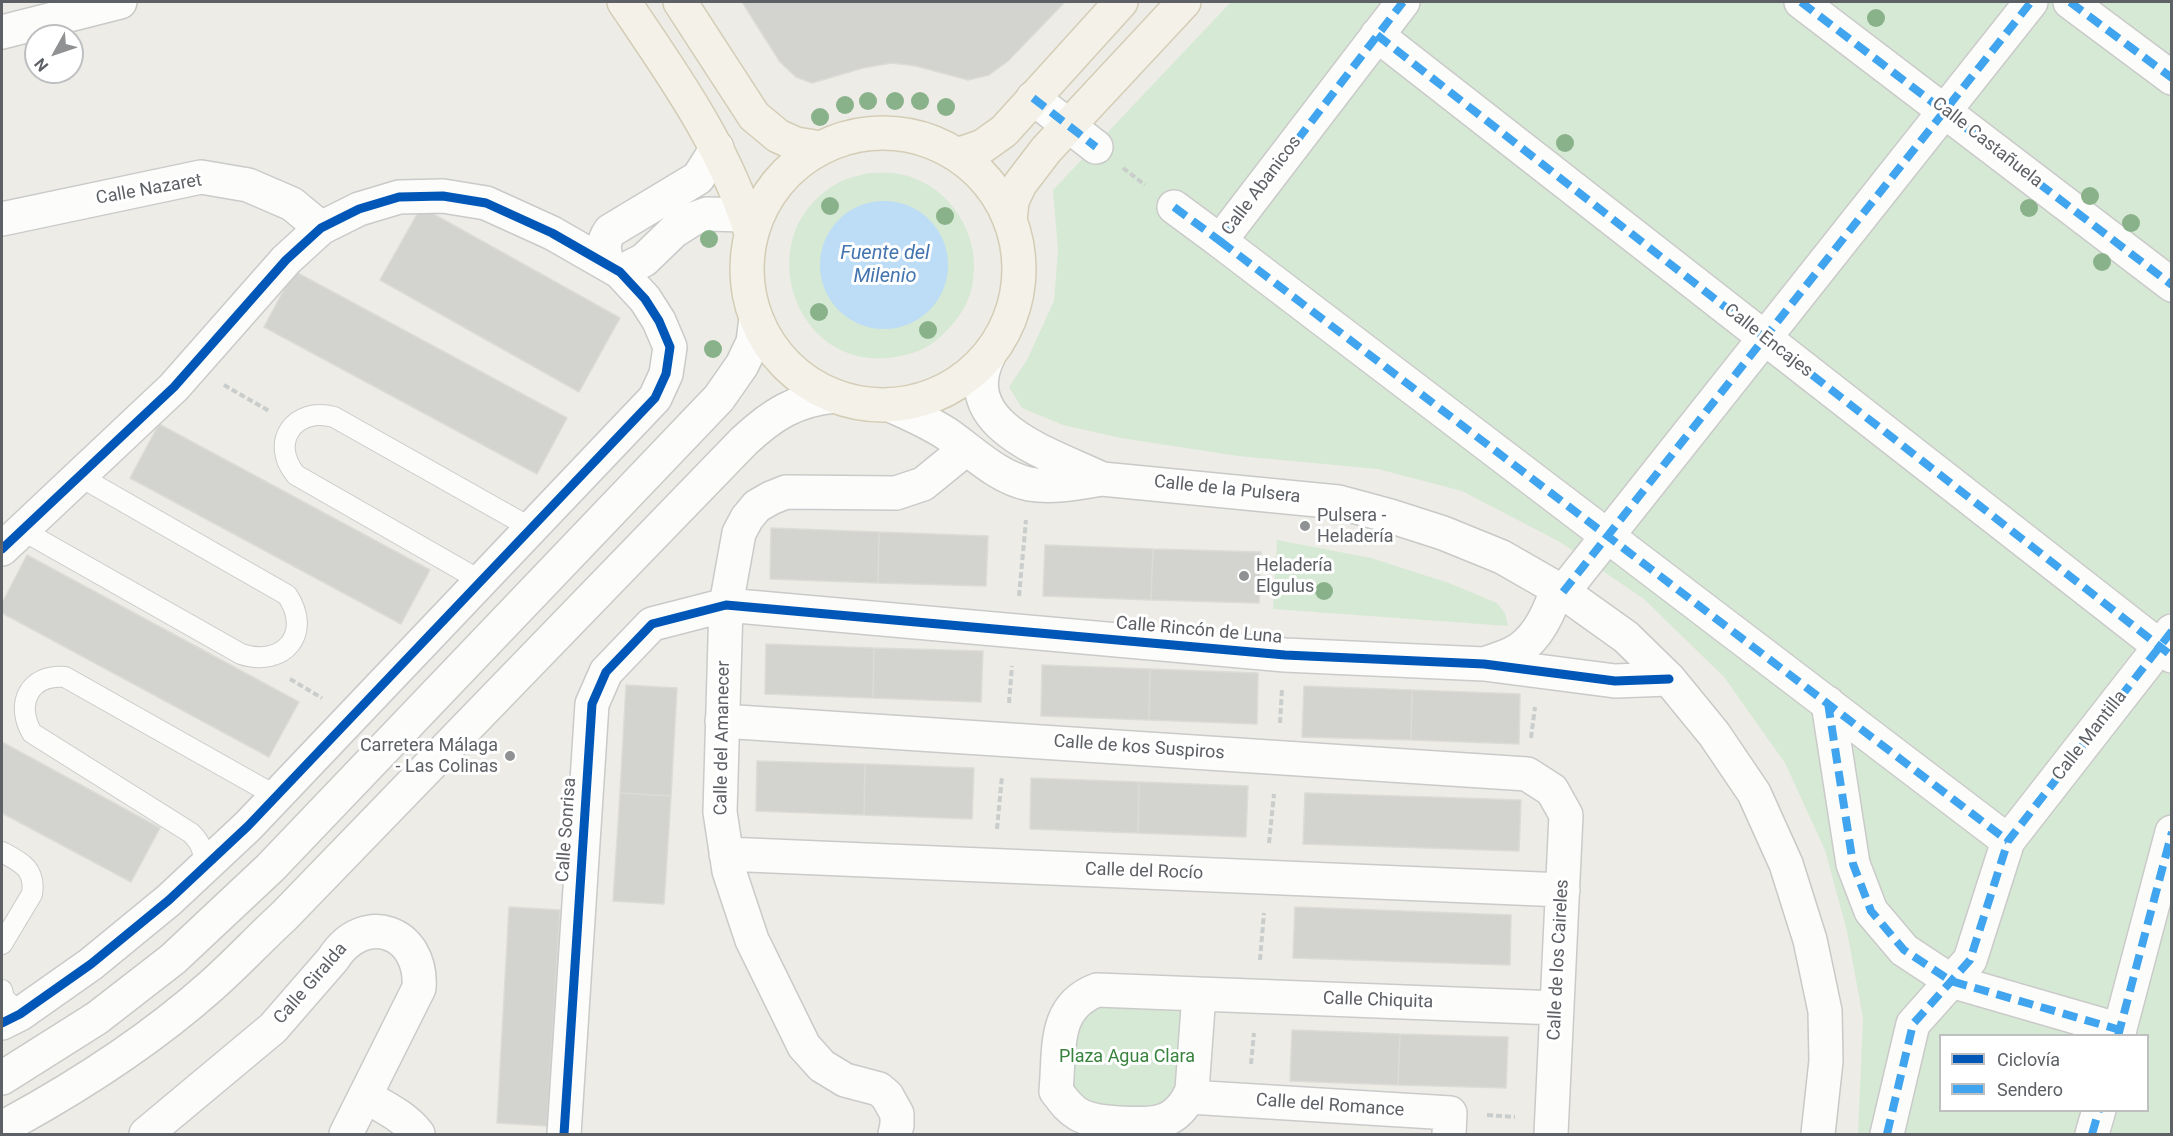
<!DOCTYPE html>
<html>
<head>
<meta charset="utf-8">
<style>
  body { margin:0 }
  #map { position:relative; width:2173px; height:1136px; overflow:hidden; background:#edece7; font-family:Roboto,sans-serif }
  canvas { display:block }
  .frame { position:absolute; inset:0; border:3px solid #5d6065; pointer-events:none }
  .legend { position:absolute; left:1939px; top:1034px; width:210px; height:78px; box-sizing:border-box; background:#fff; border:2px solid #bebfc1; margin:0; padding:8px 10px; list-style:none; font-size:18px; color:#5d6065 }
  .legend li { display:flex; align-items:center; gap:12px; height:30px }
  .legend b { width:30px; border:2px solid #bebfc1 }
  .north { position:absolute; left:24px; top:24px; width:60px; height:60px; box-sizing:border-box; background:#fff; border:2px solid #bebfc1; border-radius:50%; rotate:230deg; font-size:16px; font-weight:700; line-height:24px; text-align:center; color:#5d6065 }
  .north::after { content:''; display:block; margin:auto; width:21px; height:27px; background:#8f9192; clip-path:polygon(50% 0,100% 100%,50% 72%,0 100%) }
</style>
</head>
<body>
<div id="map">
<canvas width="2173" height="1136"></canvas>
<div class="frame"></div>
<ul class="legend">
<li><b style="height:8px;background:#0057b8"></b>Ciclovía</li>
<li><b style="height:8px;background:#40a5ee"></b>Sendero</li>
</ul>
<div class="north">N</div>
</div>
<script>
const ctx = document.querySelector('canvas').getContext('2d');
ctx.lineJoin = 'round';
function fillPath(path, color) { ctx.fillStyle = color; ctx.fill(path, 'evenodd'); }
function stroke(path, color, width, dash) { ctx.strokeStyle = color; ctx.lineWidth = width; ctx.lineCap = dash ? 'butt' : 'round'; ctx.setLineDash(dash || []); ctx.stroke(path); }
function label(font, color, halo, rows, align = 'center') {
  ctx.font = font + ' Roboto,sans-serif'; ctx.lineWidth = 6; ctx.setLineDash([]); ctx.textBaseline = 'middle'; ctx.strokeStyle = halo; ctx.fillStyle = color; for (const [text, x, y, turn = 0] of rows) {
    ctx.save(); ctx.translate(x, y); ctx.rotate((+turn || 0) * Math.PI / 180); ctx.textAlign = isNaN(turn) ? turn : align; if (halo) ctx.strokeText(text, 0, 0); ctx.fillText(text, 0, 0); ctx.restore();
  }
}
fillPath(new Path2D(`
  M1231 2H2171V1134H1858L1863 1018 1847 931 1825 850 1785 763 1724 677 1644 599 1560 542 1462 491 1378 469 1238 456 1121 438 1063 425 1022 408 1009 387 1027 360 1054 301 1058 250 1053 190ZM1940 1036H2148V1110H1940Z
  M868 173C878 173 890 172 899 174 951 184 983 237 972 287 967 309 952 328 934 342 921 352 905 356 888 358 790 367 750 231 838 183 846 178 858 176 868 173Z
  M1277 540 1371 558 1449 583 1497 603 1505 613 1508 626 1273 609Z
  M1199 994 1176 1115 1066 1105 1071 1006Z`), '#d6e9d4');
fillPath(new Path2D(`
  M820 265a64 64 0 1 1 128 0a64 64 0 1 1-128 0Z`), '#bddcf6');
const building = new Path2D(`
  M742 2H1065L1008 61 989 75 968 80 916 66 892 63 863 68 812 83 796 77 780 62Z
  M421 207 620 318 579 392 380 280Z
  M294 271 567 418 537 474 264 327Z
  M159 424 430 570 401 624 130 478Z
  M771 528 879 532 878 583 770 579Z
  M879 532 988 536 986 586 878 583Z
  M1045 545 1153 549 1151 600 1043 596Z
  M1153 549 1261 552 1259 603 1151 600Z
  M27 555 299 702 269 757 2 613V603Z
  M766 644 874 648 873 698 765 694Z
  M874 648 983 651 981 702 873 698Z
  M1042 665 1150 669 1149 720 1041 716Z
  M1150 669 1258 673 1257 724 1149 720Z
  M626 685 677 688 671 796 620 793Z
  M1304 686 1412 690 1411 740 1302 737Z
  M1412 690 1520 694 1519 744 1411 740Z
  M2 742 160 828 131 882 2 813Z
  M757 761 865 764 864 815 756 811Z
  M865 764 974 768 972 819 864 815Z
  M1031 778 1139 782 1138 833 1030 829Z
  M1139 782 1248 786 1246 837 1138 833Z
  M620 793 671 796 664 904 613 901Z
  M1305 793 1521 800 1519 851 1303 844Z
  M509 907 560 910 547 1126 497 1123Z
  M1295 907 1511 915 1510 965 1293 958Z
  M1292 1030 1400 1034 1398 1085 1290 1081Z
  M1400 1034 1508 1037 1506 1088 1398 1085Z`);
fillPath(building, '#d3d3d0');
stroke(building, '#dcdbd6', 1.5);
const lane = new Path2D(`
  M22 530 241 654C284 668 313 633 287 595L79 476
  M481 581 296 475C269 443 294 406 334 417L531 528
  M2 852C21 862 36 869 32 894L2 944
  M203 868C205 853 202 844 191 833L32 733C15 704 29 674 65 677L276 796
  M2 990 4 998 20 1014`);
const street = new Path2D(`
  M1801 2 2172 285
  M2070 2 2172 78
  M1377 35 2172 656
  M1033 98 1096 147
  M1174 207 1220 241 1403 2
  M2 219 201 177 248 185 292 204 321 228
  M1220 241 2008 841
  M607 263C604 250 602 242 610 231L698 178 717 148
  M620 272 644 260 674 231 693 219 707 214 745 215
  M2 549 174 387 286 260 321 228 359 209 399 197 443 196 486 203 552 233 620 272 645 299 659 321 670 347 666 374 655 398 248 826 169 900 91 964 20 1014 2 1023
  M1563 592 2031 2
  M1484 664C1493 661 1502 658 1511 654 1536 643 1549 614 1557 589
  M1828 703 1853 864 1871 911 1904 950 1951 981 2120 1030
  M722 721 1527 774 1552 790 1566 815 1551 1134
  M726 854 1563 890
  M1199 994 1192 1090C1177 1126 1153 1125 1119 1123 1105 1122 1090 1121 1078 1114 1068 1108 1063 1100 1056 1091 1060 1050 1052 1007 1097 990L1557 1008
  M2118 1036 2172 832
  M365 1096C384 1107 405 1117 418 1134
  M1189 1097 1450 1113 1449 1134
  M146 1134 273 1028 333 959C364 910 423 931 419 988L346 1134
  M564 1134 592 704 606 672 652 624 726 605 1285 655 1484 664 1615 681 1669 679
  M895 1134 897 1125V1114L887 1096 879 1089 845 1080 822 1066 804 1046 752 940 729 871 720 812 726 605 739 533 747 518 757 506 771 498 786 492 896 493 923 484 966 449
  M1887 1134 1913 1024 1970 960 2008 841 2172 631
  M2092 1134 2099 1110`);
const secondary = new Path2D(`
  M2 32 120 2
  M989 355C953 427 1053 455 1102 479
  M890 405C910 414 929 422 947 434 973 452 997 477 1029 484 1053 488 1078 483 1102 479L1338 502 1390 516 1443 533 1502 557 1563 592 1626 637 1669 679 1714 734 1754 793 1786 864 1810 940 1825 1011 1826 1061 1818 1134
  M2 1078 97 1018 173 959 270 868 719 398 742 365 753 342 756 318
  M2 1128C76 1088 147 1043 211 986 236 964 259 939 284 916L744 441C772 415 795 400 834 396`);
const primary = new Path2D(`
  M624 2C674 76 725 147 751 233
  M680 2 754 116 778 136 796 144 821 148
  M747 269a136 136 0 1 1 272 0a136 136 0 1 1-272 0Z
  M957 155 983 146 1004 131 1121 2
  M1010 221 1012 201 1020 184 1046 150 1184 2`);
stroke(lane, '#cacaca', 22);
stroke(street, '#cacaca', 36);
stroke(secondary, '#c9c9c7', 36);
stroke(primary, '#d4cdb6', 36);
stroke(new Path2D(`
  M1123 168 1145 185
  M224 385 269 411
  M1019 596 1026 520
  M290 679 322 698
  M1009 703 1012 666
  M1280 723 1282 689
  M1531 738 1535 707
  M997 829 1002 776
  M1269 843 1274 794
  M1260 960 1264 913
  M1251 1064 1254 1033
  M1487 1115 1515 1117`), '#c9cdcb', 4, [6, 3]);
stroke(lane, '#fcfcfb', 20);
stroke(street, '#fcfcfb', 33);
stroke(secondary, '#fcfcfb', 33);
stroke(primary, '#f3f1e8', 33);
stroke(new Path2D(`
  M1801 2 2172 285
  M2070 2 2172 78
  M1377 35 2172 656
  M1033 98 1096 147
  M1174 207 1220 241 1403 2
  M1220 241 2008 841
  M1563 592 2031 2
  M1828 703 1853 864 1871 911 1904 950 1951 981 2120 1030
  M2118 1036 2172 832
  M1887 1134 1913 1024 1970 960 2008 841 2172 631
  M2092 1134 2099 1110`), '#40a5ee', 8, [15, 8]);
stroke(new Path2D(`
  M2 549 174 387 286 260 321 228 359 209 399 197 443 196 486 203 552 233 620 272 645 299 659 321 670 347 666 374 655 398 248 826 169 900 91 964 20 1014 2 1023
  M564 1134 592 704 606 672 652 624 726 605 1285 655 1484 664 1615 681 1669 679`), '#0057b8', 9);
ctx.fillStyle = '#89b28a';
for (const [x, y] of [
  [1876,18],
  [868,101],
  [895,101],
  [920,101],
  [845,105],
  [946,107],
  [820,117],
  [1565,143],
  [2090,196],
  [830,206],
  [2029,208],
  [945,216],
  [2131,223],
  [709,239],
  [2102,262],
  [819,312],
  [928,330],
  [713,349],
  [1324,591]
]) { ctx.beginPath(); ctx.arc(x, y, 9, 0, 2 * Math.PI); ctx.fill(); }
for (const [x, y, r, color] of [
  [1305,526,6,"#8f9192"],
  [1244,576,6,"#8f9192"],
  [510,756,6,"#8f9192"]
]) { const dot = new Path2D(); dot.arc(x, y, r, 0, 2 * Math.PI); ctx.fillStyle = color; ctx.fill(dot); stroke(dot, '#fff', 2); }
label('18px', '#5d6065', '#fff', [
  ["Calle Castañuela",1987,143,38],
  ["Calle Abanicos",1262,186,-53],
  ["Calle Nazaret",149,190,-10],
  ["Calle Encajes",1768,341,38],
  ["Calle de la Pulsera",1227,490,6],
  ["Calle Rincón de Luna",1199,631,5],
  ["Calle Mantilla",2090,736,-52],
  ["Calle del Amanecer",723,738,-89],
  ["Calle de kos Suspiros",1139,748,4],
  ["Calle Sonrisa",567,830,-86],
  ["Calle del Rocío",1144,872,2],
  ["Calle de los Caireles",1559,960,-87],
  ["Calle Giralda",311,984,-49],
  ["Calle Chiquita",1378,1001,2],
  ["Calle del Romance",1330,1106,4]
]);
label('18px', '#5d6065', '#fff', [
  ["Pulsera -",1317,516],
  ["Heladería",1317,537],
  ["Heladería",1256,566],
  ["Elgulus",1256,587],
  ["Carretera Málaga",498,746,"right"],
  ["- Las Colinas",498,767,"right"]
], 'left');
label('18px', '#37833d', '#fff', [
  ["Plaza Agua Clara",1127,1057]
]);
label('italic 20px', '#4475af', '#fff', [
  ["Fuente del",885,254],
  ["Milenio",885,277]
]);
</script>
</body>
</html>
